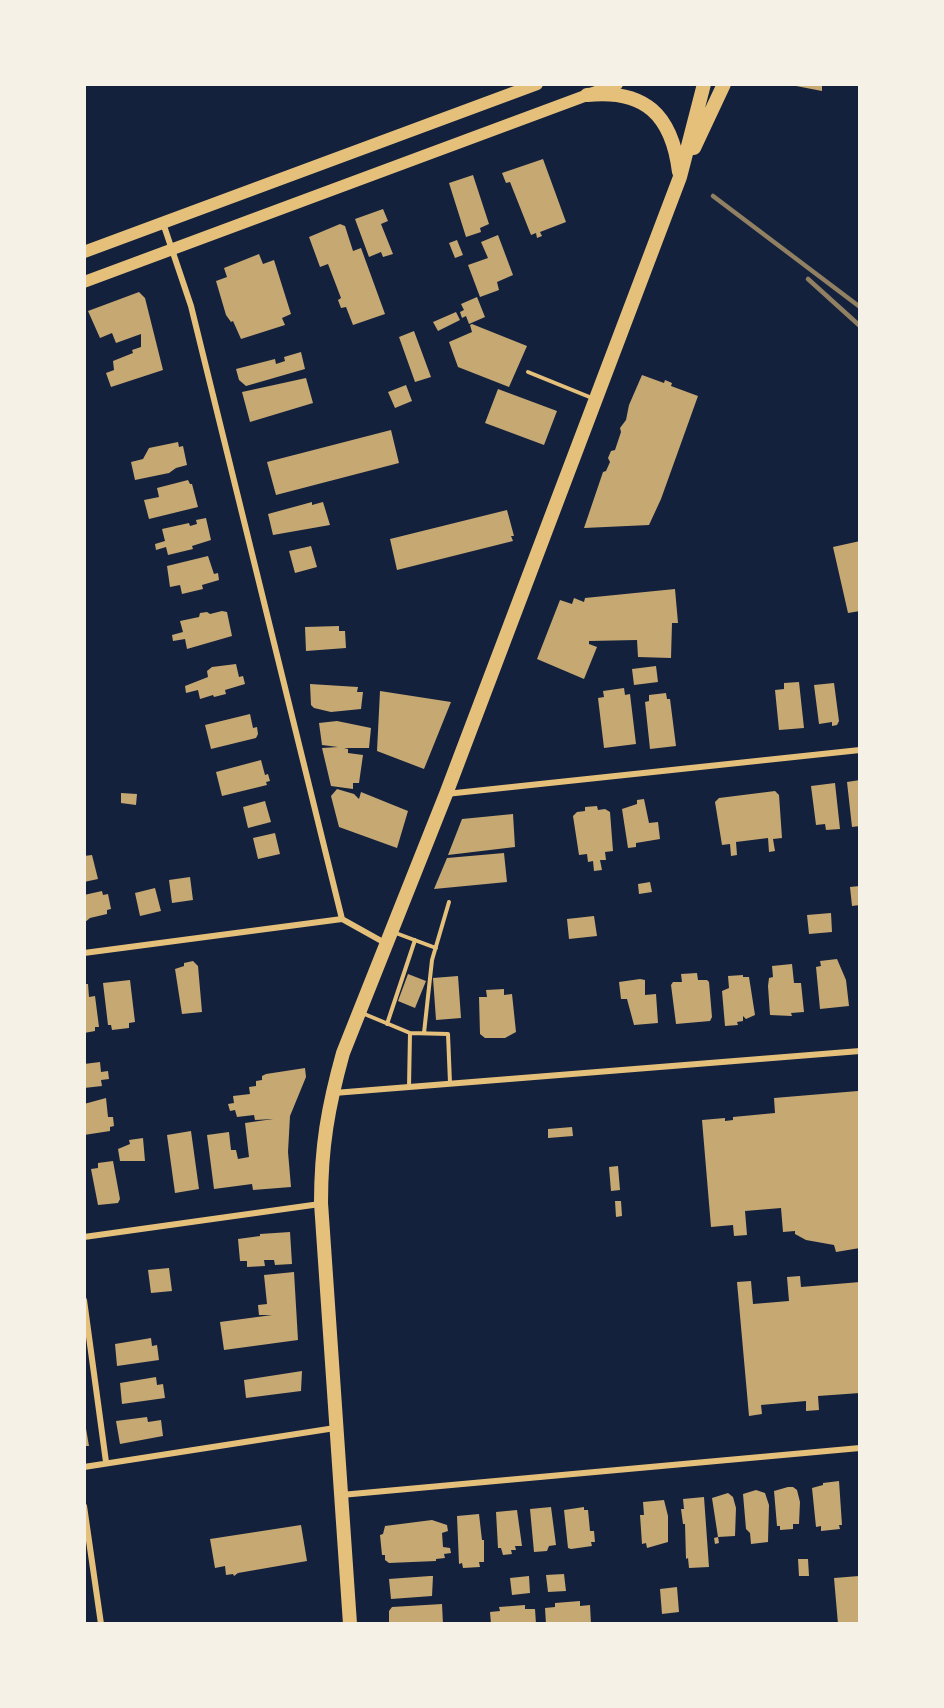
<!DOCTYPE html>
<html>
<head>
<meta charset="utf-8">
<style>
  body { margin:0 }
  #map { position:relative; width:944px; height:1708px; overflow:hidden; background:#14213d; font-family:Lato,sans-serif }
  canvas { display:block }
  .frame { position:absolute; inset:0; border:86px solid #f6f1e7; pointer-events:none }
</style>
</head>
<body>
<div id="map">
<canvas width="944" height="1708"></canvas>
<div class="frame"></div>
</div>
<script>
const ctx = document.querySelector('canvas').getContext('2d');
ctx.lineJoin = 'round';
function fillPath(path, color) { ctx.fillStyle = color; ctx.fill(path, 'evenodd'); }
function stroke(path, color, width, dash) { ctx.strokeStyle = color; ctx.lineWidth = width; ctx.lineCap = dash ? 'butt' : 'round'; ctx.setLineDash(dash || []); ctx.stroke(path); }
fillPath(new Path2D(`
  M791 84H822V91L791 85Z
  M543 159 566 222 540 232 542 236 537 238 536 233 531 235 510 182 506 183 502 173Z
  M473 175 489 224 480 228 481 232 466 237 449 183Z
  M383 209 388 221 381 224 393 254 383 257 381 252 369 257 355 219Z
  M340 224 345 226 353 251 361 248 385 314 353 325 346 307 341 308 338 300 341 298 328 264 320 267 309 237Z
  M498 235 513 275 497 282 499 290 480 297 468 265 488 258 481 242Z
  M457 240 463 255 455 258 449 243Z
  M259 254 263 264 274 260 291 314 282 318 285 325 241 339 233 321 231 322 226 315 216 281 227 277 224 268Z
  M139 292 145 298 163 370 111 387 106 373 114 370 113 361 133 353 132 350 141 347V334L116 343 112 333 100 338 88 311Z
  M477 297 485 317 469 324 466 316 462 318 460 312 464 310 461 304Z
  M456 312 460 320 438 331 433 322Z
  M472 324 527 346 509 387 458 367 449 342 472 332 470 325Z
  M414 331 431 377 415 382 399 337Z
  M301 352 305 369 246 386 239 380 236 369 275 359 276 364 285 361 284 357Z
  M642 375 664 383 665 380 672 383 671 386 698 396 661 499 649 525 584 528 603 472 606 471 610 462 608 458 611 451 615 450 621 432 620 428 626 420 629 405Z
  M306 378 313 403 250 422 242 392Z
  M406 385 412 401 395 408 388 392Z
  M498 389 557 411 544 445 485 423Z
  M391 430 399 463 276 495 267 462Z
  M178 442 179 447 183 446 187 465 176 468 169 473 135 480 131 462 143 459 149 448Z
  M188 480 190 484H192L198 507 149 519 144 500 159 497 157 488Z
  M312 502V505L323 502 330 525 273 535 268 514Z
  M507 510 514 536H511L513 541 397 570 390 539Z
  M206 518 211 540 192 546 193 549 168 555 166 547 156 550 155 544 165 541 162 529 189 523 190 526 197 524 196 520Z
  M860 541V611L848 613 833 547Z
  M311 546 317 567 295 573 289 551Z
  M208 556 214 574 218 573 219 580 202 585 203 589 182 594 180 585 170 587 167 566Z
  M675 589 678 623H672L671 658 638 657 637 640 589 641V644L597 647 584 679 537 659 560 600 572 604 574 598 584 602 585 598Z
  M222 611 227 612 232 636 187 649 185 639 173 641 172 635 183 632 180 621 199 617 200 613 207 612 210 614Z
  M339 626V631H345L346 648 306 651 305 627Z
  M236 664 239 677 243 676 245 684 225 690 226 694 214 697 213 695 200 699 198 690 186 693 185 686 208 677 207 671 212 667Z
  M656 666 658 682 634 685 632 669Z
  M799 682 804 728 779 730 775 690 784 689V683Z
  M834 683 839 721 837 725 832 726V722L819 724 814 685Z
  M310 684 358 687 357 692H363L361 709 331 712 314 708 311 705Z
  M624 688 625 695 630 694 636 744 604 748 598 698 604 697 603 691Z
  M380 691 451 702 424 769 377 751Z
  M666 693 667 699H670L676 746 650 749 645 702 649 701V695Z
  M250 714 253 728 257 727 258 734 256 738 211 749 205 725Z
  M337 721 371 728 369 748H344L348 749V753L363 755 359 783H353V789L331 786 322 748 338 747 322 745 319 723Z
  M261 760 265 775 268 774 270 781 266 782 267 785 222 796 216 772Z
  M860 780V826L852 827 847 782Z
  M835 783 840 829 826 830 825 824 816 825 811 786Z
  M337 789 354 794 359 799 361 792 408 811 397 848 339 827 331 796Z
  M775 791 779 795 782 838 773 839 775 851 769 852 768 838 736 842 737 855 731 856 730 844 722 845 715 802 719 798Z
  M121 793 137 794 136 805 121 803Z
  M644 799 649 823 658 822 660 839 636 843V847L628 848 622 809 637 804V800Z
  M265 801 271 822 248 828 243 807Z
  M597 806 598 810 605 809 610 812 613 851 605 852 606 860H600L602 870 594 871 593 861 588 862 587 854 579 855 573 816 577 812 585 811V807Z
  M513 814 515 847 448 855 462 819Z
  M275 833 280 854 258 859 253 838Z
  M504 853 507 882 434 889 447 858Z
  M92 855 98 879 84 882V856Z
  M190 877 193 900 172 903 169 880Z
  M650 882 652 892 639 894 638 884Z
  M860 886V905L852 906 850 887Z
  M155 888 161 911 140 916 135 893Z
  M102 891 103 895 108 894 111 909 107 910V914L90 918 84 923V895Z
  M831 913 832 932 809 934 807 915Z
  M594 916 597 936 569 939 567 919Z
  M837 959 846 980 849 1006 820 1009 816 967 821 966 820 961Z
  M193 961 198 966 202 1012 182 1014 175 969 184 966V963Z
  M792 964 794 983H801L804 1012 791 1013 792 1016 770 1015 768 986 769 978 773 977 772 966Z
  M697 973 698 980H707L709 982 712 1017 710 1021 676 1024 671 985 673 982H682L681 974Z
  M408 974 426 981 415 1008 398 1001Z
  M743 975V977H749L755 1015 746 1019 743 1016V1021L737 1022 738 1025 725 1026 722 991 729 988 728 976Z
  M458 976 461 1018 436 1020 433 978Z
  M640 979 645 980V995L656 994 658 1023 634 1025 627 999H621L619 982Z
  M130 980 135 1022 129 1023V1028L112 1030 111 1025H108L103 983Z
  M84 984H88L89 997 95 996 99 1027H95V1031L84 1033Z
  M504 989V995L512 994 516 1032 505 1038H485L480 1034 479 997H487L486 990Z
  M100 1062 101 1072 108 1071 109 1079 101 1080 102 1086 84 1088V1064Z
  M305 1068 306 1077 290 1116 288 1152 291 1187 253 1190 252 1184 214 1189 207 1135 229 1132 231 1150H236L238 1159 249 1157 245 1123 273 1119 255 1120 254 1115 237 1117 235 1110 230 1111 228 1104 234 1103 233 1096 250 1094 249 1087 256 1086V1081L262 1080V1076L266 1074Z
  M858 1091 860 1248 836 1252 834 1245 806 1240 795 1234V1231L783 1232 781 1208 745 1211 747 1235 734 1236 733 1225 711 1227 702 1120 725 1118V1121L733 1120V1117L775 1113 774 1098Z
  M106 1098 108 1117H113L114 1126 110 1127V1131L84 1135V1104Z
  M572 1127 573 1136 548 1138V1129Z
  M191 1131 199 1189 175 1193 167 1135Z
  M143 1138 145 1161H120L118 1149 130 1144 129 1140Z
  M113 1161 120 1199 118 1203 98 1205 91 1169 98 1168V1163Z
  M618 1166 620 1190 611 1191 609 1167Z
  M615 1201H621L622 1216 616 1217Z
  M290 1232 292 1264 275 1265 274 1260H264L265 1266 247 1267V1261H240L238 1239 260 1236V1234Z
  M169 1268 172 1291 151 1293 148 1270Z
  M294 1272 298 1340 224 1350 220 1322 272 1315H259L258 1305 267 1304 264 1275Z
  M800 1276 801 1287 860 1282V1393L818 1396 819 1410 806 1411V1401L761 1405 762 1414 749 1416 737 1282 751 1281 753 1304 789 1301 787 1277Z
  M151 1338 152 1346 157 1345 159 1360 117 1366 115 1344Z
  M302 1371 301 1391 246 1398 244 1380Z
  M156 1377 157 1385 163 1384 165 1398 122 1404 120 1383Z
  M84 1417 89 1446H84Z
  M147 1417 148 1422 161 1420 163 1436 120 1444 116 1421Z
  M839 1481 842 1525H839L840 1529 821 1531V1526L816 1527 812 1488 823 1485V1483Z
  M788 1487H793L797 1490 800 1502 799 1524H793V1529L780 1530V1526H777L774 1491Z
  M756 1490 765 1493 769 1505 768 1542 751 1544 750 1533 746 1529 743 1494Z
  M728 1493 733 1497 736 1508 735 1536 718 1537 719 1543 715 1544 714 1538 718 1537 712 1498Z
  M704 1497 709 1567 689 1568 688 1558 686 1559 685 1524H683L681 1509H684L683 1499Z
  M664 1500 668 1516V1542L647 1548 646 1543 642 1544 640 1515H644L643 1502Z
  M551 1507 556 1545 549 1546 547 1551 534 1552 530 1509Z
  M584 1507V1510H588L590 1531H594L595 1542H591L592 1546 571 1549 568 1548 564 1510Z
  M517 1510 522 1546H515L516 1550H511L512 1554 503 1555 501 1548H498L496 1512Z
  M479 1514 482 1540H484V1562H479L480 1567 463 1568 462 1563 459 1564 457 1516Z
  M432 1520 447 1525 448 1531 442 1533 443 1547 450 1548 451 1553 444 1554 445 1558 436 1559V1561L389 1563 385 1560V1555H382L380 1535 383 1534 385 1526Z
  M301 1525 307 1561 238 1573 234 1576 233 1574 226 1575 225 1566 215 1568 210 1539Z
  M798 1559H808L809 1576H799Z
  M564 1574 566 1591 548 1592 546 1575Z
  M430 1576H433L432 1596 391 1599 389 1579Z
  M529 1576 530 1593 512 1595 510 1578Z
  M859 1576 860 1624H838L834 1578Z
  M677 1587 679 1612 662 1614 660 1589Z
  M580 1601V1606L590 1605 591 1624H546L545 1608 555 1607V1603Z
  M442 1604 443 1624H389V1611L392 1607Z
  M525 1605V1609H535L536 1624H491L490 1612 500 1611 499 1607Z`), '#c6a872');
stroke(new Path2D(`
  M528 372 592 398
  M393 932 436 948
  M362 1013 410 1033 448 1034 450 1083
  M387 1024 415 940
  M424 1033 432 960 449 902
  M409 1087 410 1033`), '#e5c07b', 4);
stroke(new Path2D(`
  M163 223 191 306 342 919 385 943
  M446 794 860 750
  M84 953 342 919
  M334 1093 860 1051
  M84 1237 320 1204
  M84 1300 106 1462
  M84 1467 335 1428
  M341 1495 860 1448
  M84 1506 101 1624`), '#e5c07b', 6);
stroke(new Path2D(`
  M84 252 537 84
  M84 282 617 84`), '#e5c07b', 12);
stroke(new Path2D(`
  M587 95C645 89 672 115 679 172
  M694 148 724 84
  M350 1624 321 1203C321 1147 328 1107 343 1053L446 794 680 177 704 84`), '#e5c07b', 14);
stroke(new Path2D(`
  M713 196 860 307
  M808 279 860 326`), '#918062', 4.5);
</script>
</body>
</html>
